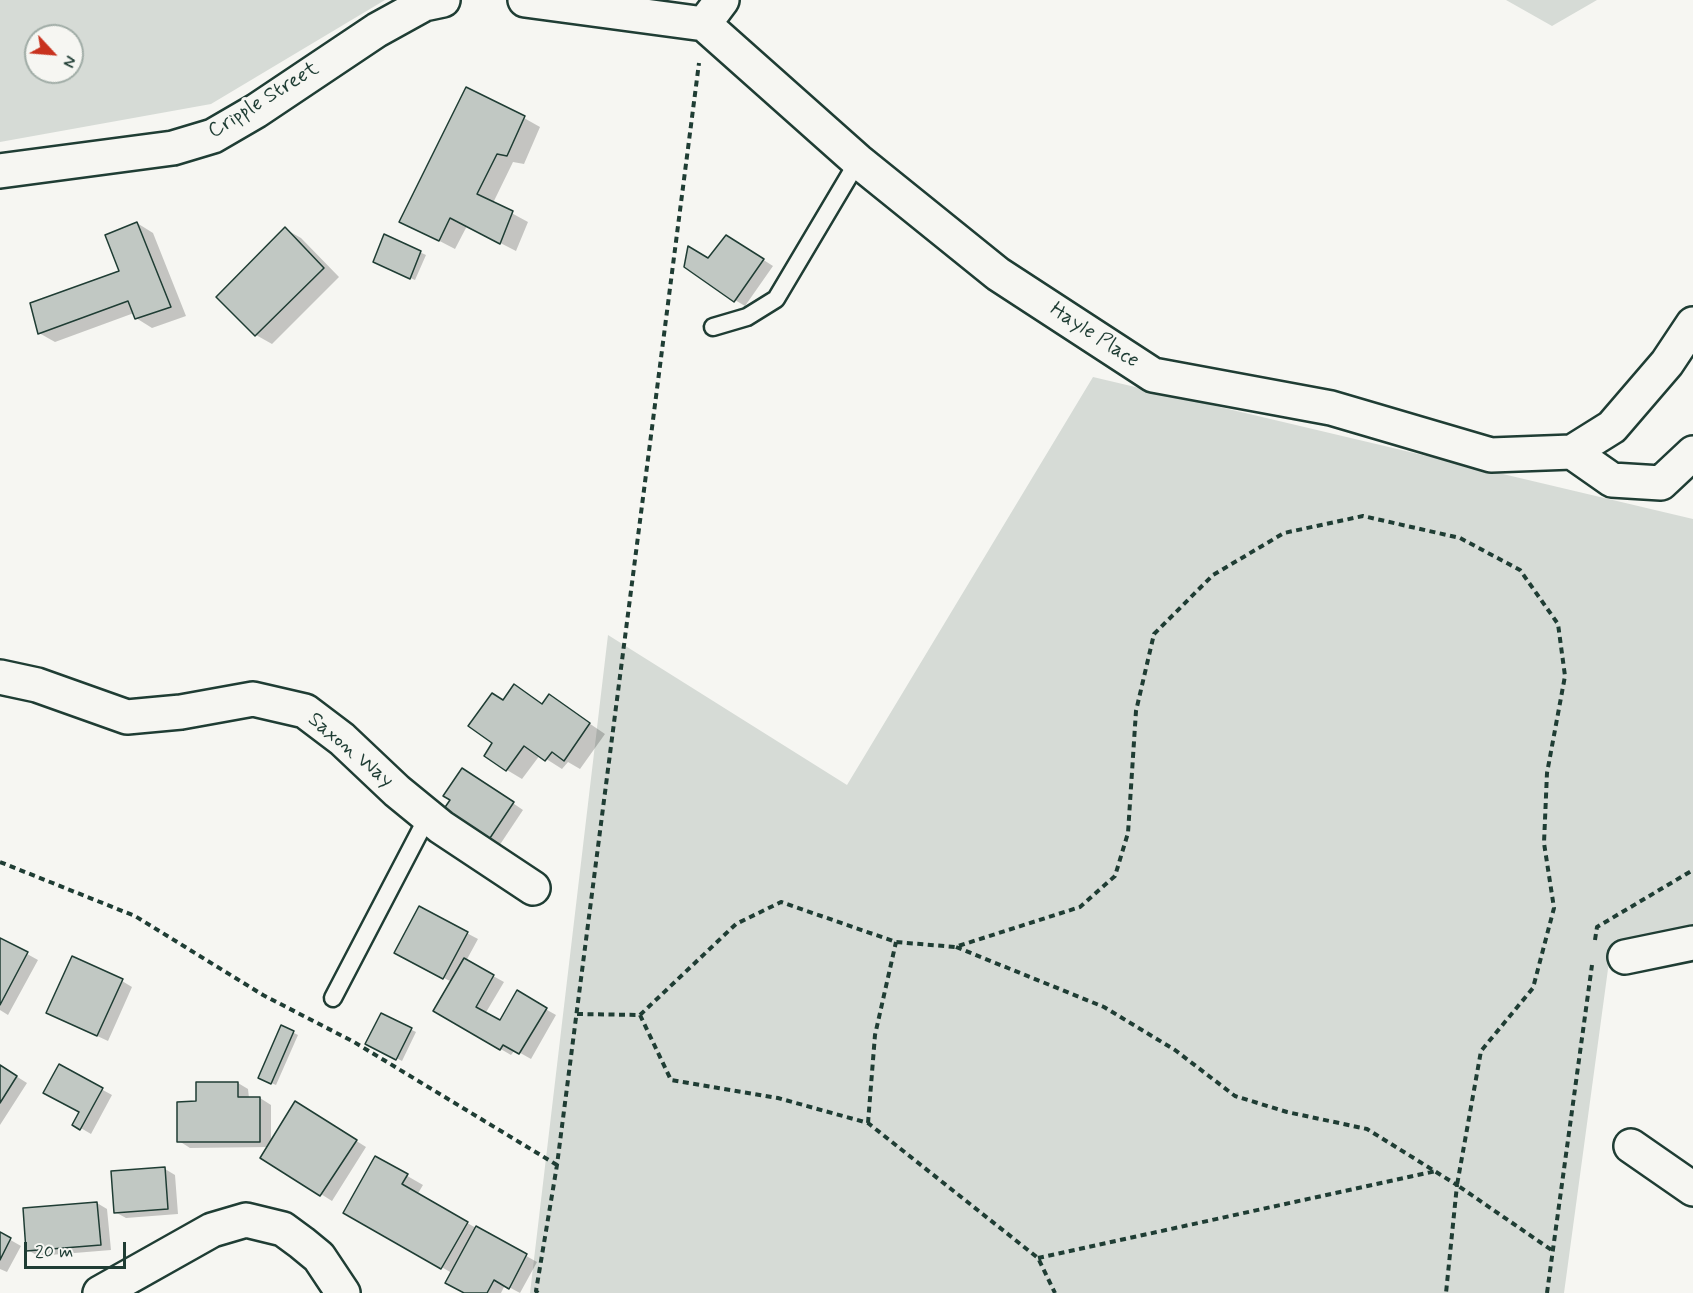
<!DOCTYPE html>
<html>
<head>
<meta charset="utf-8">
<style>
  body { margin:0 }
  #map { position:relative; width:1693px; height:1293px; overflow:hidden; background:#f6f6f2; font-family:Mynerve,sans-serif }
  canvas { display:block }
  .north { position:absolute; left:24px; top:24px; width:60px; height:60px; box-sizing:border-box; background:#f6f6f2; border:2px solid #a0aca6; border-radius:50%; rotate:116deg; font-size:16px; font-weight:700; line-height:24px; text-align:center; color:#1f3d34 }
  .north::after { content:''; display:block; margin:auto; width:21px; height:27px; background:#c8321e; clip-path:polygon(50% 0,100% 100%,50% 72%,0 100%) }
  .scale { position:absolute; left:24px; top:1242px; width:102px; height:27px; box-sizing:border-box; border:3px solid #1f3d34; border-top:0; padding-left:8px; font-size:18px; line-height:21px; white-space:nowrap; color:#1f3d34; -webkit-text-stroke:4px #f6f6f2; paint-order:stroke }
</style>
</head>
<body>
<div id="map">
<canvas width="1693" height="1293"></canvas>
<div class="north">N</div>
<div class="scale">20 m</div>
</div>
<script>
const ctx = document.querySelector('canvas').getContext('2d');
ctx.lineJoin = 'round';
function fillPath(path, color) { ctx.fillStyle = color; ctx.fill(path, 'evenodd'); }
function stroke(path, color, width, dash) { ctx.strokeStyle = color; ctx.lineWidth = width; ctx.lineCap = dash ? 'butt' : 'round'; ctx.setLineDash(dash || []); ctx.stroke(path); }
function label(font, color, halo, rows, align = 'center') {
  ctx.font = font + ' Mynerve,sans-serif'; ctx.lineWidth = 6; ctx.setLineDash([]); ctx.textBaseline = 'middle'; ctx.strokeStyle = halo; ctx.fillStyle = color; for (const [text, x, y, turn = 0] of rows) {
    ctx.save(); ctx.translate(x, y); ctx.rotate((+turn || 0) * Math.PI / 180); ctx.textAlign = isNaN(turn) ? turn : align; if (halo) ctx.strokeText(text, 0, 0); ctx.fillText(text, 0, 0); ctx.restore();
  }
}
fillPath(new Path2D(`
  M0 0H385L211 104 0 142ZM36 36H72V72H36Z
  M1506 0H1597L1552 26Z
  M1093 377 1693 519V930L1611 947 1564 1293H530L608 635 847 785Z`), '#d6dbd6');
fillPath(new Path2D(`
  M524 118 540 127 524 164 513 162 493 203 528 222 516 251 467 226 455 249 401 221Z
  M137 223 153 233 186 316 152 328 136 318 134 313 55 342 39 333 120 272Z
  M285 229 301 238 339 277 272 344 256 335Z
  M385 236 426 255 415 280 379 264Z
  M737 243 773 266 745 306 735 300 709 260Z
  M515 686 543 704 549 696 605 734 580 769 568 762 562 769 540 755 522 779 507 770 494 743 504 701Z
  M473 776 523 810 495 852 485 846Z
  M419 908 478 939 466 961 504 982 485 1014 500 1022 517 993 556 1015 531 1059 515 1050 511 1055 435 1011 452 982 406 959Z
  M0 939 38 960 8 1015 0 1010Z
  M122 981 132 987 108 1041 48 1013Z
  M382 1015 416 1032 402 1061 367 1043Z
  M282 1027 298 1035 276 1085 264 1080Z
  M0 1066 27 1083 0 1125Z
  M59 1066 112 1095 91 1134 74 1124 80 1112Z
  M238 1083 248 1089 249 1098H260L271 1105V1143L306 1109 366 1147 332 1201 262 1157 268 1147 190 1148 179 1141 198 1103Z
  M376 1158 423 1185 417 1195 537 1262 520 1293 505 1285 501 1293H466L452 1273 345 1212Z
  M165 1169 175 1175 178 1214 126 1218 115 1212Z
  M97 1203 107 1209 111 1250 38 1256 28 1250Z
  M0 1234 21 1246 7 1272 0 1269Z`), '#0003');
const building = new Path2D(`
  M466 87 525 116 507 156 497 154 477 194 513 211 500 244 450 218 439 241 399 222Z
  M137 222 171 307 135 319 128 301 38 334 30 303 119 271 105 235Z
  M285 227 324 268 255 336 216 297Z
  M384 234 421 251 410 279 373 262Z
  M726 235 764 259 734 302 684 267 688 246 708 258Z
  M514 684 542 704 549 694 590 723 564 761 552 752 545 761 524 746 506 771 484 756 492 743 468 726 492 693 503 700Z
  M462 768 514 802 484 847 439 816 450 800 443 796Z
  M419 906 468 932 443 979 394 953Z
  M0 938 28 952 0 1005Z
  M72 956 123 979 97 1036 46 1013Z
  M464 958 494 975 476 1007 500 1020 517 990 547 1008 519 1054 503 1045 500 1050 433 1011Z
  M381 1013 412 1028 396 1060 365 1044Z
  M281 1025 294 1031 271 1084 258 1078Z
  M59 1064 103 1088 80 1130 72 1125 79 1112 43 1093Z
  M0 1065 17 1076 0 1103Z
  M196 1082H238V1097H260V1142H177V1102L196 1101Z
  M295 1101 357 1140 320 1196 260 1158Z
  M375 1156 408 1174 402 1184 468 1222 441 1269 343 1213Z
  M165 1167 168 1209 114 1213 111 1171Z
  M97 1202 101 1245 26 1251 23 1208Z
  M476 1226 527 1254 509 1289 494 1280 487 1293H464L445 1283Z
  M0 1232 11 1238 0 1260Z`);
fillPath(building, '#c1c8c3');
stroke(building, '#1f3d34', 1.5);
const lane = new Path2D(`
  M713 327 747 317 776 299 858 161
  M333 998 428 816`);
const street = new Path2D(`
  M525 0 704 24
  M704 24 858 161 998 274 1153 375 1331 408 1491 455 1572 452 1612 427 1667 363 1693 324
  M704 24 722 0
  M0 171 173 148 213 136 256 111 377 30 424 4 443 0
  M1572 452 1612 480 1661 483 1693 453
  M0 677 37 685 127 717 181 712 253 699 305 711 342 739 397 791 441 827 533 888
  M1625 957 1693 943
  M1631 1146 1693 1189
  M100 1293 212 1230 246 1220 283 1229 302 1243 319 1257 343 1293`);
stroke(lane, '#1f3d34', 21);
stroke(street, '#1f3d34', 38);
stroke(new Path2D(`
  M0 862 135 916 263 995 354 1042 557 1165
  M1595 940 1597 927 1693 870
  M956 947 1104 1007 1175 1050 1235 1096 1287 1112 1367 1129 1457 1185 1446 1293
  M577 1014 640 1015 736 924 781 902 896 942 955 947 1080 907 1115 876 1128 833 1136 711 1154 634 1213 575 1284 533 1363 516 1460 538 1520 570 1558 624 1565 676 1547 773 1544 843 1554 908 1533 988 1481 1051 1457 1185 1553 1251
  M640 1015 671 1080 778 1098 868 1123 1038 1258 1055 1293
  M868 1123 875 1035 896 942
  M1038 1258 1436 1171
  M538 1293 536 1291 557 1165 699 63
  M1547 1293 1592 965`), '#1f3d34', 4, [6, 4.5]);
stroke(lane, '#f6f6f2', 16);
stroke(street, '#f6f6f2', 33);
label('21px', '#1f3d34', '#f6f6f2', [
  ["Cripple Street",264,101,-32],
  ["Hayle Place",1094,336,33],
  ["Saxon Way",350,751,40]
]);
</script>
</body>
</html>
